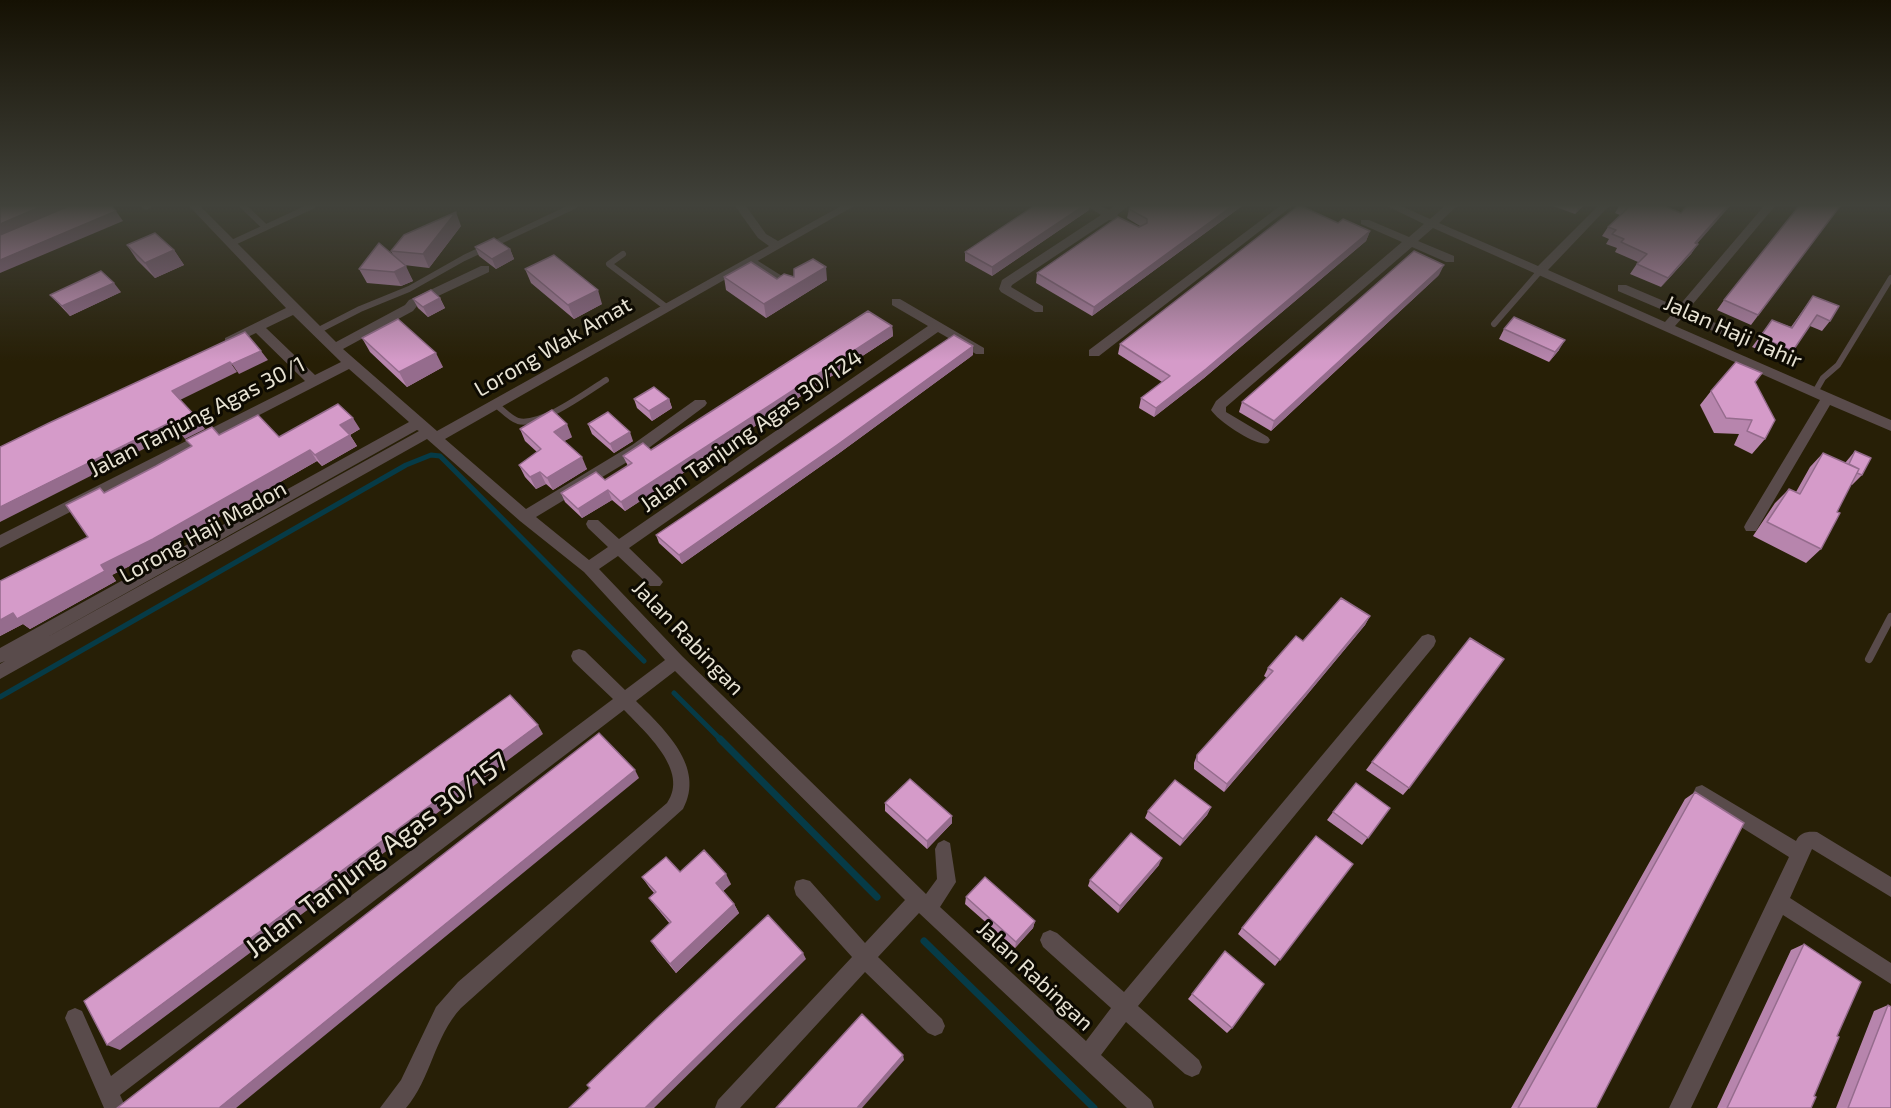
<!DOCTYPE html>
<html>
<head>
<meta charset="utf-8">
<style>
  body { margin:0 }
  canvas { display:block; background:#271f06 }
</style>
</head>
<body>
<canvas width="1891" height="1108"></canvas>
<script>
const ctx = document.querySelector('canvas').getContext('2d');
ctx.lineJoin = 'round';
function stroke(path, color, width, dash) { ctx.strokeStyle = color; ctx.lineWidth = width; ctx.lineCap = dash ? 'butt' : 'round'; ctx.setLineDash(dash || []); ctx.stroke(path); }
function fillPath(path, color) { ctx.fillStyle = color; ctx.fill(path, 'evenodd'); }
function label(font, color, halo, rows, align = 'center') {
  ctx.font = font + ' "Exo 2",sans-serif'; ctx.lineWidth = 6; ctx.setLineDash([]); ctx.textBaseline = 'middle'; ctx.strokeStyle = halo; ctx.fillStyle = color; for (const [text, x, y, turn = 0] of rows) {
    ctx.save(); ctx.translate(x, y); ctx.rotate((+turn || 0) * Math.PI / 180); ctx.textAlign = isNaN(turn) ? turn : align; if (halo) ctx.strokeText(text, 0, 0); ctx.fillText(text, 0, 0); ctx.restore();
  }
}
stroke(new Path2D(`
  M674 693 722 741
  M0 697 406 465 431 455 440 456 644 661`), '#063b47', 5);
stroke(new Path2D(`
  M720 739 877 897
  M924 941 1094 1108`), '#063b47', 7);
stroke(new Path2D(`
  M243 206 265 227
  M232 243 312 206
  M623 254 609 264 666 307
  M751 260 786 282
  M1494 324 1541 270
  M317 331 360 309 409 289 464 258 574 206
  M1815 392 1823 378 1838 365 1891 278
  M495 404C502 409 509 418 518 421 540 427 587 392 606 380`), '#594b4b', 6);
stroke(new Path2D(`
  M1869 659 1891 617`), '#594b4b', 8);
fillPath(new Path2D(`
  M140 206H151L152 207 146 210Z
  M189 206H200L336 342 405 305 409 300 481 266H489V272L417 306 413 311 343 349 437 431 769 246 758 238 735 206H746L766 234 778 241 841 206H854L445 439 526 509 632 445 695 400H705L707 403 705 406 642 453 536 517 589 560 608 547 588 528 586 524 588 520H598L619 539 928 326 892 305V299H900L984 348V354H976L938 332 629 548 660 578 663 582 660 586H650L618 556 599 569 682 656 926 894 937 879 935 849 938 843 944 840 950 843 956 882 940 907 1086 1041 1111 1008 1043 947 1040 940 1043 933 1050 930 1057 933 1124 992 1422 636 1428 634 1434 636 1436 641 1434 646 1138 1006 1199 1060 1202 1067 1199 1074 1192 1077 1185 1074 1126 1022 1101 1055 1151 1100 1154 1108H1127L919 913 878 957 942 1019 945 1026 942 1033 935 1036 928 1033 865 972 740 1108H715L718 1100 852 957 796 895 794 888 796 881 803 879 810 881 865 943 905 900 675 671 636 701C664 729 706 767 683 809L461 1008C434 1037 431 1079 406 1108H380L401 1080 436 1007 458 982 667 803C690 771 645 732 624 710L120 1095 126 1108H104L65 1018 68 1011 75 1008 82 1011 111 1076 613 699 573 661 571 656 573 651 579 649 585 651 625 690 665 660 584 572 520 521 427 439 0 679V664L5 661 0 663V648L409 422 349 369 0 548V535L305 381 256 333 233 344H225V338L286 308ZM293 315 341 362 315 375 266 328ZM417 430 419 431 44 639Z
  M1087 206H1100L1109 210 1115 206H1128L1117 215 1122 219 1120 221 1109 220 1012 285 1011 287 1043 306V312H1035L1001 292 999 289 1002 280 1101 215Z
  M1280 206H1292L1099 356H1089V350Z
  M1387 206H1401L1430 219 1445 206H1457L1439 223 1538 266 1598 206H1609L1548 270 1665 322 1672 314 1618 291V285H1626L1678 307 1764 206H1775L1687 311 1747 336V342H1739L1682 318 1675 326 1891 420V431L1830 405 1756 531H1746L1744 527 1746 523 1820 400 1433 228 1418 241 1454 256V262H1446L1412 247 1226 407V412L1268 437 1270 440 1268 443C1256 447 1218 421 1211 410L1216 401 1402 242 1361 224V220H1369L1409 237 1424 224Z
  M1702 785 1796 841C1800 832 1808 831 1817 832L1891 877V897L1812 849 1790 898 1891 963V984L1783 915 1691 1108H1669L1789 857 1696 799 1693 793 1696 787Z`), '#594b4b');
fillPath(new Path2D(`
  M1132 206H1242L1092 316 1036 283 1037 273 1140 226 1127 218 1129 209Z
  M1553 206H1583L1575 214Z
  M1619 206H1664L1697 244 1691 254 1661 287 1630 274 1638 262 1615 252 1617 248 1606 244 1609 239 1602 236 1608 227 1620 215 1615 213Z
  M1840 206 1751 325 1717 310 1724 300Z
  M1089 210 992 276 965 261V252Z
  M1338 223 1370 231 1366 241 1204 378 1154 417 1139 408 1141 398 1162 382 1118 354 1120 344Z
  M461 226 429 268 404 265 413 281 401 286 367 283 359 269 393 255 391 251Z
  M127 245 174 250 184 265 155 278 137 260Z
  M475 247 510 249 514 259 496 269 479 256Z
  M525 269 602 304 574 319 531 283Z
  M1439 275 1271 431 1239 412 1242 402Z
  M724 277 777 279 794 277 827 280 766 318 726 290Z
  M121 292 70 316 50 295Z
  M1813 296 1830 321 1822 331 1810 326 1794 349 1786 358 1782 360 1752 347 1772 320 1791 327Z
  M440 298 445 308 428 317 418 308 413 299Z
  M892 326 893 336 625 511 612 500 582 518 565 502 561 493 605 480 628 466 623 456 651 450Z
  M1504 329 1559 350 1549 362 1499 339Z
  M362 338 443 367 407 387 370 352Z
  M973 355 838 454 682 564 659 543 656 535Z
  M1755 382 1765 439 1752 454 1734 445 1739 434 1714 433 1700 405 1711 391Z
  M634 399H669L672 408 652 421 637 408Z
  M588 424 633 441 614 453 592 434Z
  M360 429 350 435 357 446 322 466 317 461 163 549 112 575 116 581 30 629 23 624 0 636V581L88 537 100 488 105 493 219 435 279 437Z
  M520 429 572 437 564 441 587 469 553 490 546 484 536 489 525 477 519 465 537 452 525 441Z
  M1855 451 1862 475 1852 485 1851 484 1837 512 1821 549 1806 563 1753 536 1775 503 1789 489 1796 492 1810 467 1823 453 1845 463Z
  M1370 616 1365 625 1301 702 1224 792 1194 769V763L1197 755 1267 678 1264 676 1268 668 1303 641Z
  M1372 762 1409 788 1403 795 1366 770Z
  M1695 792 1596 1108H1511L1685 799Z
  M885 803 952 823 927 849 885 811Z
  M1211 807 1207 815 1180 846 1145 818 1148 811Z
  M1390 808 1362 845 1327 820 1333 812Z
  M1353 864 1275 966 1238 934 1242 928Z
  M1159 865 1118 913 1088 886 1090 880Z
  M680 872 731 884 723 891 734 904 739 913 676 973 657 950 651 941 670 924 656 907 649 898 654 893 649 887 642 877Z
  M966 897 1035 921 1033 928 1015 948 965 904Z
  M1804 944 1837 1036 1814 1096 1811 1108H1717L1791 950Z
  M1192 994 1232 1028 1227 1033 1188 999Z
  M1888 1005 1891 1108H1836L1874 1011Z`), '#b785ad');
fillPath(new Path2D(`
  M42 206H72L0 237V224Z
  M1083 206H1090L1089 210 992 276V267Z
  M1232 206H1242L1092 316 1094 307Z
  M1579 206H1583L1575 214Z
  M1728 206H1730L1689 253 1695 243Z
  M116 211 123 221 0 273V260Z
  M456 212 461 226 429 268 423 254Z
  M1370 231 1366 241 1204 378 1154 417 1156 408Z
  M1698 244 1691 254 1661 287 1668 278Z
  M510 249 514 259 496 269 492 259Z
  M174 250 184 265 155 278 145 263Z
  M1444 265 1439 275 1271 431 1274 421Z
  M406 266 413 281 401 286 394 272Z
  M826 267 827 280 766 318 764 304Z
  M114 283 121 292 70 316 62 306Z
  M598 290 602 304 574 319 568 305Z
  M440 298 445 308 428 317 423 307Z
  M892 326 893 336 625 511 621 502Z
  M1565 340 1559 350 1549 362 1555 352Z
  M973 346V355L838 454 682 564 679 555Z
  M1794 349 1786 358 1782 360 1790 350Z
  M261 351 268 360 239 374 232 364Z
  M436 353 443 367 407 387 399 372Z
  M230 362 237 372 180 400 172 391Z
  M669 399 672 408 652 421 649 411Z
  M353 418 360 429 347 436 340 425Z
  M198 419 205 429 185 439 177 429Z
  M171 422 179 431 0 522V507Z
  M567 424 572 437 559 444 554 432Z
  M630 432 633 441 614 453 610 444Z
  M350 435 357 446 322 466 315 455Z
  M310 450 317 461 163 549 112 575 116 581 30 629 23 624 0 636V620Z
  M582 457 587 469 553 490 547 478Z
  M540 472 546 484 536 489 530 477Z
  M608 490 612 500 582 518 578 509Z
  M1370 616 1365 625 1301 702 1224 792 1227 784Z
  M538 725 543 734 120 1050 107 1045Z
  M635 770 639 778 236 1108H219Z
  M1211 807 1207 815 1180 846 1183 839Z
  M952 816V823L927 849V841Z
  M1162 858 1159 865 1118 913 1120 906Z
  M726 874 731 884 721 893 716 883Z
  M734 904 739 913 676 973 670 964Z
  M1035 921 1033 928 1015 948 1016 942Z
  M803 953 806 959 654 1108H645Z
  M903 1055 904 1060 862 1108H857Z`), '#956c8d');
const building = new Path2D(`
  M0 206H42L0 224Z
  M69 206H111L116 211 0 260V235Z
  M1034 206H1083L992 267 965 252Z
  M1132 206H1232L1094 307 1037 273 1118 217 1139 227 1147 223V219L1129 209Z
  M1298 206H1301L1338 223 1343 219 1370 231 1206 369 1156 408 1141 398 1170 376 1120 344Z
  M1627 206H1664L1681 213 1687 206H1728L1695 243 1698 244 1668 278 1637 264 1647 254 1621 242 1624 239 1612 234 1616 230 1608 227 1629 207Z
  M1799 206H1840L1758 315 1724 300Z
  M456 212 423 254 391 251 404 235Z
  M155 233 174 250 145 263 127 245Z
  M494 238 510 249 492 259 475 247Z
  M379 243 406 266 394 272 359 269Z
  M1414 251 1444 265 1274 421 1242 402Z
  M554 255 598 290 568 305 525 269Z
  M813 259 826 267 764 304 724 277 751 262 777 279 784 274 794 277V269Z
  M101 271 114 283 62 306 50 295Z
  M431 290 440 298 423 307 413 299Z
  M1813 296 1839 306 1830 321 1817 315 1794 349 1790 350 1760 337 1772 320 1792 328Z
  M868 311 892 326 621 502 608 490 578 509 561 493 596 472 605 480 632 463 623 456 643 443 651 450Z
  M1514 317 1565 340 1555 352 1504 329Z
  M398 319 436 353 399 372 362 338Z
  M245 332 261 351 232 364 230 362 172 391 198 419 177 429 171 422 0 507V447L49 423Z
  M954 335 973 346 837 445 679 555 656 535Z
  M1736 362 1762 373 1755 382 1775 420 1765 439 1747 431 1752 420 1726 418 1711 391Z
  M654 387 669 399 649 411 634 399Z
  M338 404 353 418 340 425 350 435 315 455 310 450 153 539 101 565 105 571 17 619 13 613 0 620V581L88 537 66 505 100 488 104 493 156 466 192 446 186 440 212 427 219 435 258 415 279 437Z
  M552 410 567 424 554 432 582 457 547 478 540 472 530 477 519 465 541 449 520 429Z
  M608 412 630 432 610 444 588 424Z
  M1855 451 1871 458 1862 475 1857 473 1859 469 1849 464Z
  M1823 453 1859 469 1837 512 1840 513 1821 549 1767 522 1789 489 1800 494Z
  M1341 598 1370 616 1306 693 1227 784 1197 761V755L1273 671 1268 668 1296 636 1303 641Z
  M1470 638 1504 659 1409 788 1372 762Z
  M510 695 538 725 107 1045 84 1001Z
  M599 733 635 770 219 1108H117Z
  M910 779 952 816 927 841 885 803Z
  M1175 780 1211 807 1183 839 1148 811Z
  M1356 783 1390 808 1368 838 1333 812Z
  M1695 792 1744 823 1596 1108H1518Z
  M1131 833 1162 858 1120 906 1090 880Z
  M1316 836 1353 864 1280 960 1242 928Z
  M704 850 726 874 716 883 734 904 670 964 651 941 671 922 649 898 656 892 642 877 666 857 680 872Z
  M985 877 1035 921 1016 942 966 897Z
  M768 915 803 953 645 1108H569L590 1088 587 1085 657 1018Z
  M1804 944 1861 982 1837 1036 1839 1037 1814 1096 1816 1097 1811 1108H1727Z
  M1225 951 1264 984 1232 1028 1192 994Z
  M1888 1005 1891 1007V1108H1848Z
  M862 1014 903 1055 857 1108H776Z`);
fillPath(building, '#d59bc9');
stroke(building, '#956c8d', 1.5);
const sky = ctx.createLinearGradient(0, 0, 0, 361);
sky.addColorStop(0, '#151103');
sky.addColorStop(0.57, '#41423b');
sky.addColorStop(1, '#41423b00');
ctx.fillStyle = sky;
ctx.fillRect(0, 0, 1891, 361);
label('22px', '#e7e2d3', '#0d0a02', [
  ["Jalan Haji Tahir",1733,332,24],
  ["Lorong Wak Amat",553,347,-30],
  ["Jalan Tanjung Agas 30/1",197,417,-27],
  ["Jalan Tanjung Agas 30/124",751,431,-35],
  ["Lorong Haji Madon",203,532,-29],
  ["Jalan Rabingan",688,638,46],
  ["Jalan Rabingan",1035,976,43]
]);
label('27px', '#e7e2d3', '#0d0a02', [
  ["Jalan Tanjung Agas 30/157",377,855,-37]
]);
</script>
</body>
</html>
